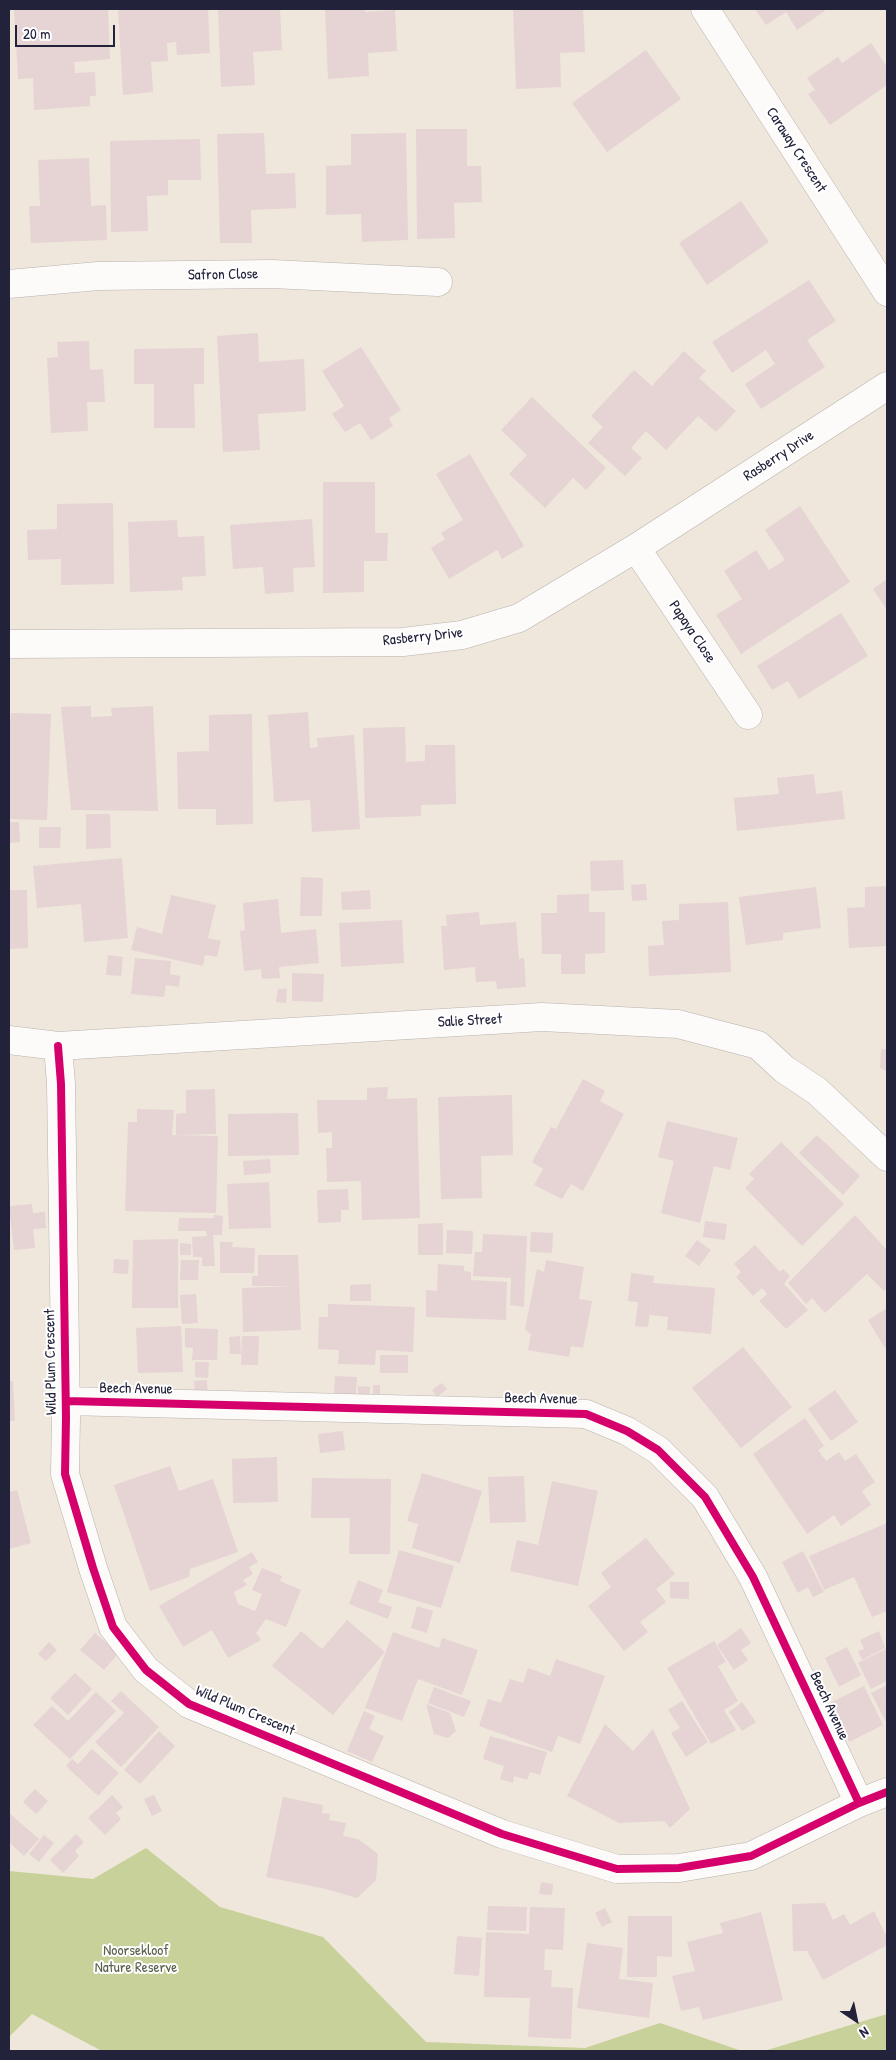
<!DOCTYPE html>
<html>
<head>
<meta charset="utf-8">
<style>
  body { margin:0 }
  #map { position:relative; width:896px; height:2060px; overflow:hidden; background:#efe7dc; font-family:"Patrick Hand",sans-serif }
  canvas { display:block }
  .frame { position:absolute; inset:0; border:10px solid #22223b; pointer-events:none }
  .north { position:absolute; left:831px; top:1995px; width:50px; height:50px; -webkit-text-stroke:4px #fff; paint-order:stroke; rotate:146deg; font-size:14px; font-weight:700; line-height:20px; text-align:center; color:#22223b }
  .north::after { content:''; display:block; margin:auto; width:18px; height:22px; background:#22223b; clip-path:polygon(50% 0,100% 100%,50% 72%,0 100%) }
  .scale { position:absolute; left:15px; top:25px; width:100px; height:22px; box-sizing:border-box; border:2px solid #22223b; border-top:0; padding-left:6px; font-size:15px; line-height:18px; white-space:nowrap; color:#22223b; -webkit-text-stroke:4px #fff; paint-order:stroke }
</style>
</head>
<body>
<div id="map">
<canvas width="896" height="2060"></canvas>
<div class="frame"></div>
<div class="north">N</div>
<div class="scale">20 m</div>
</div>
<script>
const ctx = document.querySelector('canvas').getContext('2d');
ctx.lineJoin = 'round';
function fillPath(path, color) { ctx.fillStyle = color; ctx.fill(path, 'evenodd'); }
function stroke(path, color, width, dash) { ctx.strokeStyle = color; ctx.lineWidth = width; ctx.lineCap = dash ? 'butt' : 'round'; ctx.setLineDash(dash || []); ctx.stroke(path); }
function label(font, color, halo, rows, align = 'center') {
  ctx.font = font + ' "Patrick Hand",sans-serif'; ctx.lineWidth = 4; ctx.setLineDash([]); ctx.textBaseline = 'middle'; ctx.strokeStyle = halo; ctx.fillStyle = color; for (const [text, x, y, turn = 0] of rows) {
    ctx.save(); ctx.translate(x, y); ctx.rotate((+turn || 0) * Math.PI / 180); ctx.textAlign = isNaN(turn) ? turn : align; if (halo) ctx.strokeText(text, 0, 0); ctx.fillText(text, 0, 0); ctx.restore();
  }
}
fillPath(new Path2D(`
  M146 1848 220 1907 323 1937 426 2042 585 2048 660 2023 742 2051H102L32 2014 9 2037V1871L93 1879Z
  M887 2014V2051H764Z`), '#c8d199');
fillPath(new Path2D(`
  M14 9H108L110 59 74 62 75 73 95 72 96 96H90V106L34 110 33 78 18 79Z
  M118 9H208L210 53 177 55 176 42 167 43 168 61 151 62 153 92 123 95Z
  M218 9H280L282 50 253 52 255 85 221 87Z
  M325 9H365V12L395 10 397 51 368 53 369 76 328 79Z
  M513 9H583L585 52 560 53 561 87 516 89Z
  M755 9H824L825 11 797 30 786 12 766 25Z
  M871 43 887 67V85L830 125 808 94 815 90 807 78 838 57 842 63Z
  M646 50 681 99 607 152 572 103Z
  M416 129H467V166H481L482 202 454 203 455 238 417 239Z
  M264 133 266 174 295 173 296 208 251 210 252 243H220L217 134Z
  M406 133 408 240 362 242 361 214 326 215V166L351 165V134Z
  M200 139 201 180H168V195L147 196 148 231 111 232 110 141Z
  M89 158 91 206 106 205 107 240 31 243 29 206H40L38 160Z
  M741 201 769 242 707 285 679 243Z
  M809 280 836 321 807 340 825 367 761 409 745 384 775 364 766 350 732 373 712 342Z
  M258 333 259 362 304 359 306 411 258 414 260 450 223 452 217 336Z
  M89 341 90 370 103 369 105 402H87L88 431 51 433 47 358 58 357 57 342Z
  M361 347 401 410 389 418 393 426 371 440 360 423 345 432 332 414 344 406 322 371Z
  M204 348V384H194L195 428H154V384H134V349Z
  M684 351 706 371 699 378 736 411 716 432 698 416 666 450 646 431 631 448 642 458 625 476 588 443 603 427 591 416 634 370 652 386Z
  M532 397 606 468 586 490 573 478 545 508 509 474 527 455 501 430Z
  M470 454 524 546 502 559 497 550 449 579 431 548 445 539 441 533 463 520 436 474Z
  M323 482H375V533H388L387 561H364V592L323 593Z
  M113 503 114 584 61 585V559L28 560 27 530 57 529V504Z
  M800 506 850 582 741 654 716 615 742 599 724 571 756 550 769 570 785 560 765 530Z
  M312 519 315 567 293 568 294 592 265 594 263 567 233 569 230 525Z
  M177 520 178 537 204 536 206 576 182 577 183 590 130 592 128 522Z
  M887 579V610L873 589Z
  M841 613 868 656 799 699 788 681 772 690 757 666Z
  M91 706V717L112 716 111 708 153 706 158 811 71 810 61 707Z
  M308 712 310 748 318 747 317 738 354 735 360 829 312 832 310 800 274 802 268 715Z
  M11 713 51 714 47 820 9 819V734Z
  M252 714 253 824 216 825V809H178L177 752 209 751V715Z
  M405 727 406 762 425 761V745H455L456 804 421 805V816L365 818 363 728Z
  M814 774 816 794 842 791 845 819 737 831 734 798 779 794 777 778Z
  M86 814H110L111 848 86 849Z
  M9 822H19L20 842 9 843Z
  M39 827H61L60 848H39Z
  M122 858 128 938 84 942 81 904 37 908 33 866Z
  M623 860 624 890 591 891 590 861Z
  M301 877 323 878 322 916H300Z
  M646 884 647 900 632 901 631 885Z
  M887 886V946L849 948 847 908 865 907V887Z
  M816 887 821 928 783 933V940L746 945 739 897Z
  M9 890H27L28 948 9 949Z
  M370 890 371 909 342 910 341 892Z
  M589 894V912H605V953L585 954V974H561V954H542L541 913H557V895Z
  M171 895 216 905 208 938 221 941 217 957 205 955 203 966 131 950 137 927 162 934Z
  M278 899 281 933 316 929 319 963 279 967 280 978 262 979 261 969 244 971 240 931 245 930 243 903Z
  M728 902 731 972 649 976 648 946 664 945 662 921 679 920V904Z
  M479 912 480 925 516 922 519 959 524 958 526 987 497 989 496 981 476 982 475 967 444 970 441 926H447L446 915Z
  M402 920 404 963 341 967 339 923Z
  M108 955 123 957 121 976 106 975Z
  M135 958 171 961 170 974 180 976 179 987 166 985 164 997 131 994Z
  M292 973 324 974 323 1002 292 1001Z
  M278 989H287L286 1003 276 1002Z
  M881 1049 887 1050V1071L880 1068Z
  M583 1079 605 1091 600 1101 624 1114 583 1191 571 1184 562 1199 534 1185 543 1169 532 1162 551 1127 556 1129Z
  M388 1087 387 1099 417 1098 420 1218 362 1220 361 1181 327 1182 326 1148H332V1132L318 1133 317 1100H367V1088Z
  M215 1089 216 1134 176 1135V1114L186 1113V1090Z
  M512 1095 513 1155 481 1156 482 1198 441 1199 438 1097Z
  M137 1109 174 1110 172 1135 218 1136 216 1213 125 1211 128 1122H137Z
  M298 1113 299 1155 228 1156V1114Z
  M667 1121 738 1138 730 1170 714 1166 700 1223 661 1213 674 1161 658 1157Z
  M817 1135 860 1176 843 1195 799 1153Z
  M781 1142 844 1204 802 1246 745 1188 754 1179 749 1174Z
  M270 1159 271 1173 244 1175 243 1161Z
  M269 1182 271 1228 229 1229 227 1184Z
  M348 1189 349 1210H341V1222L318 1223 317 1190Z
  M32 1204 33 1213 45 1212 46 1228 33 1229 35 1248 14 1250 9 1206Z
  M214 1215 223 1216 222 1235H213L215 1266H202V1257H193L192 1237 207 1236 206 1231H178L179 1218H214Z
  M855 1215 887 1250V1288L884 1291 867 1274 825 1313 812 1298 806 1304 788 1283Z
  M705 1221 727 1224 725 1240 703 1237Z
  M443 1223V1255H418V1224Z
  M447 1230 473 1231 472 1254 446 1253Z
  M531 1232 553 1233 552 1253 530 1252Z
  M483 1234 527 1236 524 1307 510 1305 511 1278 473 1276 475 1252H482Z
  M178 1239V1308H132L133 1240Z
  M697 1240 711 1250 699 1266 685 1256Z
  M220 1242H233L232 1247 255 1248 254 1273H220Z
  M180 1243 191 1244V1255H180Z
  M755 1245 780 1272 783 1269 790 1276 784 1284 808 1310 786 1329 759 1301 767 1294 762 1288 753 1296 736 1277 741 1272 734 1264Z
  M258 1255H298L301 1330 243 1332 242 1288 295 1286H252V1276H258Z
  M114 1259 129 1260 128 1274 113 1273Z
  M181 1260H199L198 1280H180Z
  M546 1260 584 1267 579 1299 592 1301 583 1348 571 1346 569 1357 528 1350 531 1334 525 1329 537 1269 544 1272Z
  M438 1264 464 1266V1271L471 1272V1280L507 1282 506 1320 426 1317V1290L437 1291Z
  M631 1273 654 1276 653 1283 715 1288 711 1334 667 1330 668 1317 650 1315 651 1303 648 1327 635 1326 638 1302 628 1301Z
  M371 1284V1301H350V1285Z
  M196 1294 198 1323 182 1324 180 1295Z
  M328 1304 415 1307 413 1352 376 1350 375 1365 338 1364 339 1350 318 1349 319 1317H328Z
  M887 1308V1346L885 1348 868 1320Z
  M181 1326 183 1372 138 1373 136 1328Z
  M185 1328 218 1329 217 1360H192L193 1348 185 1347Z
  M240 1336 241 1354H230L229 1337Z
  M242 1336H259L258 1365H241Z
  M743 1347 792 1407 741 1448 692 1388Z
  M380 1355H408V1373H380Z
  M195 1362H209L208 1378 195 1377Z
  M335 1376 357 1377 356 1394 334 1393Z
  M207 1380 208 1395H195L194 1381Z
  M9 1381H13L15 1421H9Z
  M442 1383 447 1389 437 1397 432 1390Z
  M373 1385H380V1394H373Z
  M358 1386 370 1387V1394H358Z
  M835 1390 858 1422 831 1441 808 1409Z
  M805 1418 824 1446 818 1450 826 1461 839 1452 845 1461 856 1454 875 1482 862 1491 871 1505 841 1526 834 1515 807 1534 753 1454Z
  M343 1431 345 1450 320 1453 318 1434Z
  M277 1457 278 1502 233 1503 232 1459Z
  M170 1466 179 1491 213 1479 238 1552 190 1569 189 1577 150 1591 114 1485Z
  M422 1473 482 1491 460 1563 412 1548 418 1524 407 1521Z
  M524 1476 526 1522 490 1523 488 1477Z
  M312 1478 391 1479 390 1554H349L350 1518H311Z
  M552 1481 598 1491 578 1586 510 1571 517 1540 538 1545Z
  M17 1490 31 1543 9 1549V1492Z
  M887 1523V1611L872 1617 854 1577 824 1590 809 1556Z
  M646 1538 675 1574 656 1589 666 1602 640 1622 648 1632 624 1651 588 1606 611 1587 601 1573Z
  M399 1550 454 1566 441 1608 387 1592Z
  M803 1551 824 1592 813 1597 808 1587 798 1593 782 1562Z
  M252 1552 258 1562 249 1567 253 1574 243 1580 247 1585 234 1592 238 1604 255 1611 262 1594 252 1590 262 1568 282 1576 280 1581 301 1590 286 1627 266 1619 256 1633 261 1640 228 1658 212 1630 183 1647 159 1606Z
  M358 1580 383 1590 378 1602 392 1607 388 1619 349 1604Z
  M670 1582H689V1599L670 1598Z
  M417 1606 433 1611 427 1633 411 1628Z
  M347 1620 385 1652 333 1715 272 1666 301 1631 322 1649Z
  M741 1628 751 1643 741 1650 748 1660 734 1670 717 1645Z
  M879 1631 885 1648 862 1660 858 1651 864 1649 860 1640Z
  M393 1632 439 1648 442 1638 478 1650 462 1695 418 1679 402 1721 365 1708Z
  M95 1633 119 1653 104 1670 80 1650Z
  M714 1641 726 1662 718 1666 738 1701 724 1710 736 1730 711 1744 667 1668Z
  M49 1642 57 1650 46 1661 38 1654Z
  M847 1647 861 1675 839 1687 825 1658Z
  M886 1649 887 1681 871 1689 858 1663Z
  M556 1659 605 1676 580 1744 558 1736 552 1752 479 1726 488 1699 501 1703 510 1679 523 1683 528 1668 550 1676Z
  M75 1673 92 1689 68 1715 50 1698Z
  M887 1685V1724L871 1693Z
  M864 1686 883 1725 849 1742 830 1703Z
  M434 1687 471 1701 464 1717 428 1703Z
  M121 1691 159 1727 121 1767 95 1742 124 1713 111 1701Z
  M96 1692 116 1711 70 1759 33 1725 52 1706 68 1721Z
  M682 1701 708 1742 686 1757 671 1733 680 1728 668 1710Z
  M742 1702 756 1722 742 1731 729 1712Z
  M426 1704 450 1713 456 1731 448 1738 434 1734Z
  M364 1711 375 1716 369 1729 384 1736 372 1762 347 1751Z
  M605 1724 633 1751 653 1729 690 1809 670 1828 664 1821 619 1823 567 1796Z
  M159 1731 175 1746 140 1784 124 1770Z
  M490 1736 547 1752 540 1775 530 1772 527 1780 514 1776 513 1783 500 1779 504 1766 483 1759Z
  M92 1749 119 1773 98 1796 66 1766 72 1759 78 1764Z
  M35 1789 48 1801 36 1814 23 1802Z
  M112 1795 123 1807 116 1813 121 1819 105 1835 88 1818Z
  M154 1795 162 1811 152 1816 144 1799Z
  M283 1797 323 1805 322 1813 330 1814 329 1820 346 1823 343 1836 358 1839 378 1854 376 1880 357 1898 326 1889 266 1877Z
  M9 1813 39 1839 24 1856 9 1842Z
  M76 1834 84 1842 75 1851 79 1856 63 1873 50 1860Z
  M44 1835 54 1843 39 1862 29 1854Z
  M541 1882 553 1884 552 1895 539 1894Z
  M825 1903 833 1920 844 1914 850 1925 874 1911 887 1937V1945L823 1980 807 1951H793L792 1904Z
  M488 1906 527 1907 526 1931 487 1930Z
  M530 1907 565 1908 563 1950 545 1949 544 1970H552L551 1987 573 1988 571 2039 528 2037 530 1998 484 1997 486 1932 529 1934Z
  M605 1908 612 1922 602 1927 595 1913Z
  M761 1912 783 2000 703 2020 699 2007 681 2011 672 1976 695 1971 687 1942 723 1933 720 1923Z
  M628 1916H672V1957L657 1956V1977H627Z
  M457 1936 482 1938 479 1976 454 1974Z
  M587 1943 623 1948 619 1979 653 1983 649 2018 577 2008Z`), '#e6d3d4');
const minor = new Path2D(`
  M705 9 887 292
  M9 284 98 276 272 274 438 282
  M636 548 748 715
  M9 644 403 642 462 635 519 618 636 548 887 386
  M9 1040 58 1046 542 1017 678 1024 758 1045 784 1069 817 1091 887 1157
  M58 1046 61 1084 66 1418 65 1474 93 1568 113 1627 146 1670 189 1704 502 1834 617 1869 679 1868 751 1856 859 1803 887 1792
  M66 1401 586 1414 627 1431 658 1450 705 1497 753 1577 859 1803`);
stroke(minor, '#b7b2ae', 29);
stroke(minor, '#fdfbfa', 28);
stroke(new Path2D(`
  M58 1046 61 1084 66 1418 65 1474 93 1568 113 1627 146 1670 189 1704 502 1834 617 1869 679 1868 751 1856 859 1803 887 1792
  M66 1401 586 1414 627 1431 658 1450 705 1497 753 1577 859 1803`), '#d6006c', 8);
label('15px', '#22223b', '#fff', [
  ["Caraway Crescent",796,150,57],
  ["Safron Close",223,275,-1],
  ["Rasberry Drive",779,456,-33],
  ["Papaya Close",692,632,56],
  ["Rasberry Drive",423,637,-6],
  ["Salie Street",470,1021,-3],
  ["Wild Plum Crescent",51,1362,-91],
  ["Beech Avenue",136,1389,1],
  ["Beech Avenue",541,1399,1],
  ["Beech Avenue",829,1706,65],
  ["Wild Plum Crescent",245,1711,23]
]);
label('15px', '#58614b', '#fff', [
  ["Noorsekloof",136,1951],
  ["Nature Reserve",136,1968]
]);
</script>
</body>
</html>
